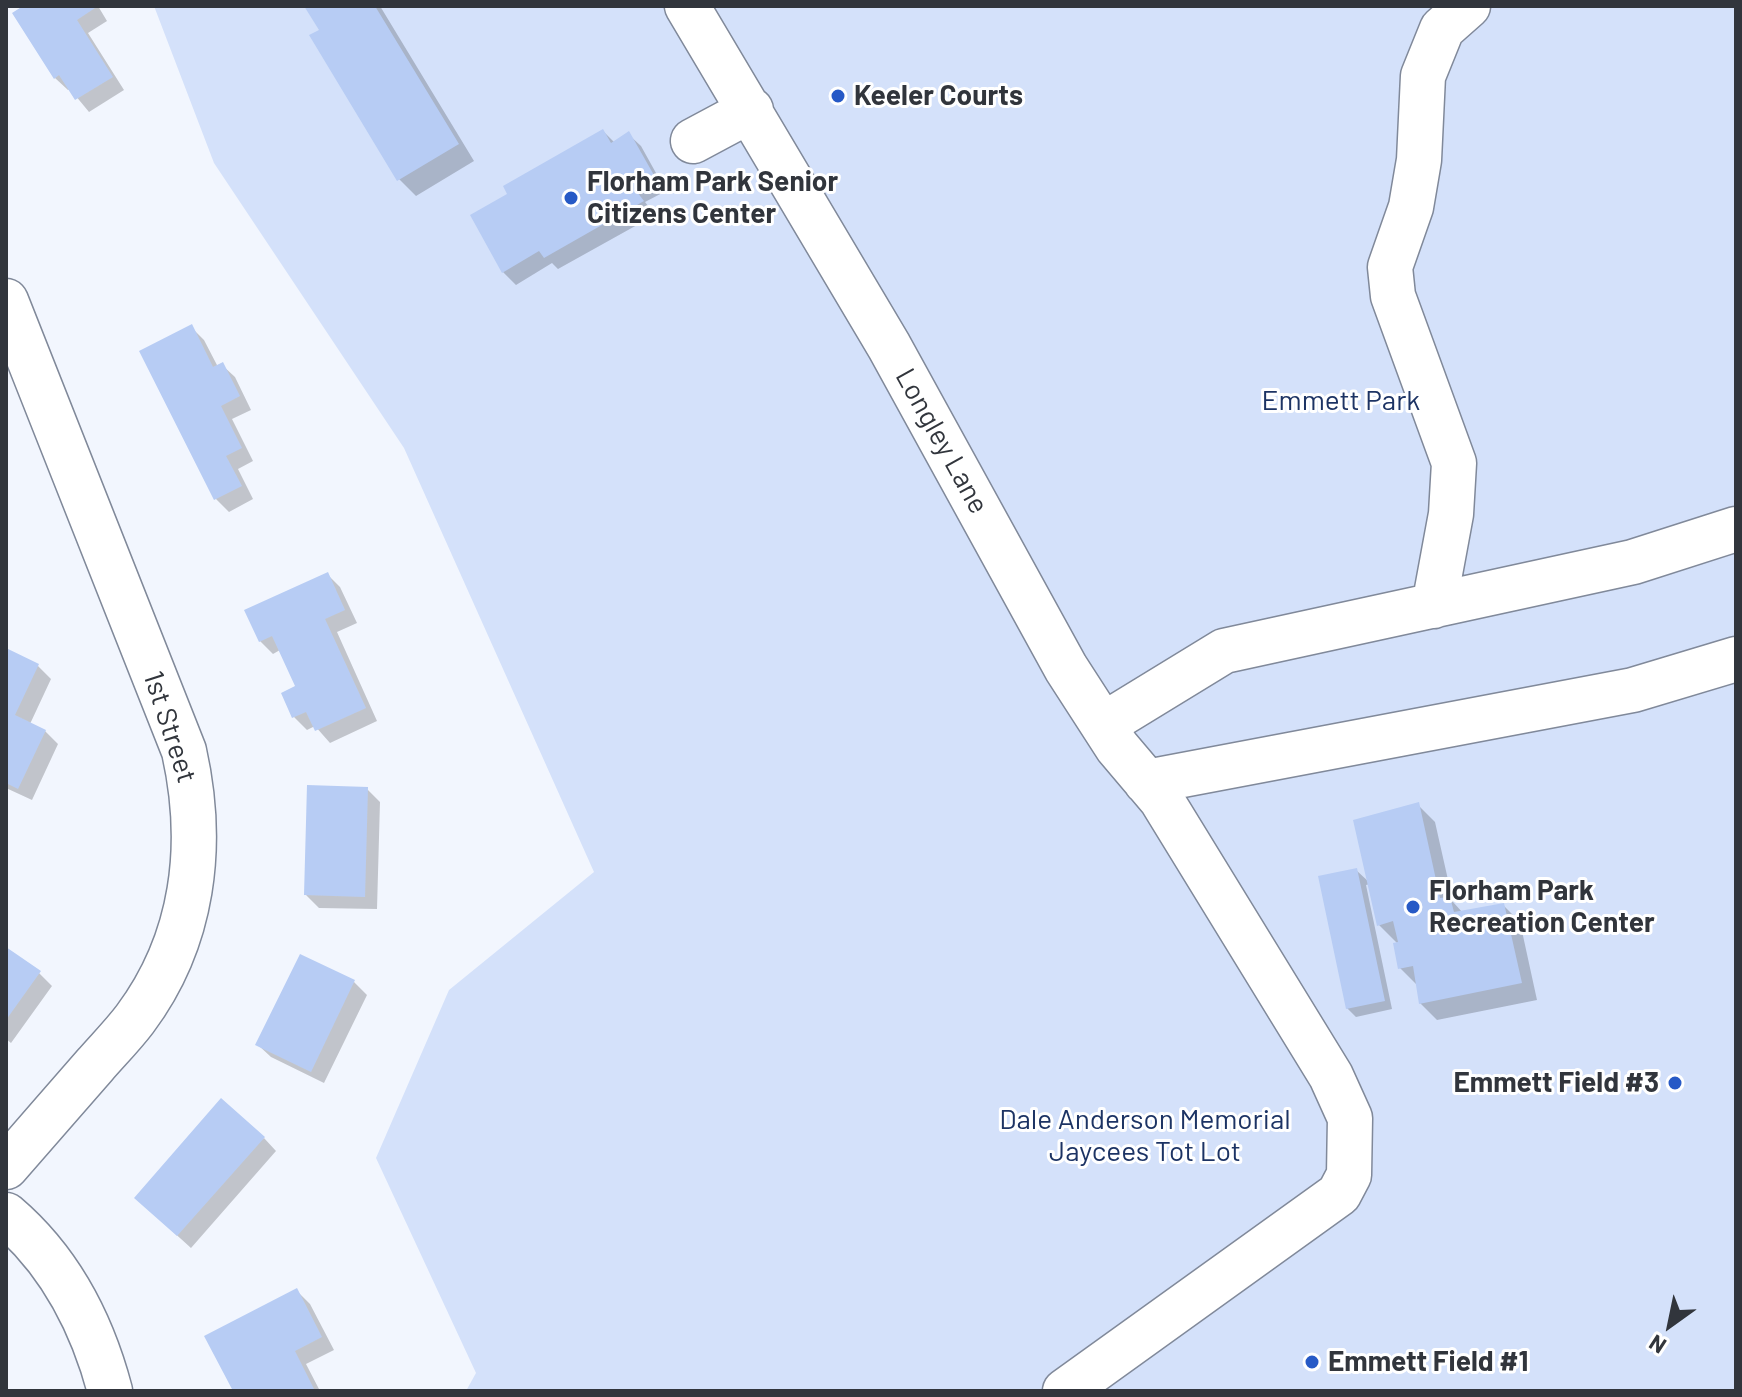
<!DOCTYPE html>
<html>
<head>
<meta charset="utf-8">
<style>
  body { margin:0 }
  #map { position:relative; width:1742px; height:1397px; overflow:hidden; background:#f2f6fe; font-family:Barlow,sans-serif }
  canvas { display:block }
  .frame { position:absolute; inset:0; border:8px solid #31353c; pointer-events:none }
  .north { position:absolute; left:1630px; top:1285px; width:80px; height:80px; -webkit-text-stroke:6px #fff; paint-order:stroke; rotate:213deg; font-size:22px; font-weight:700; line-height:32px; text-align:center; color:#31353c }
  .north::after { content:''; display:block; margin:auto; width:28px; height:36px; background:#31353c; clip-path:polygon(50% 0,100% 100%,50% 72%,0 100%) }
</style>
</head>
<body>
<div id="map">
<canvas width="1742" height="1397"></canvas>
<div class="frame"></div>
<div class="north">N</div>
</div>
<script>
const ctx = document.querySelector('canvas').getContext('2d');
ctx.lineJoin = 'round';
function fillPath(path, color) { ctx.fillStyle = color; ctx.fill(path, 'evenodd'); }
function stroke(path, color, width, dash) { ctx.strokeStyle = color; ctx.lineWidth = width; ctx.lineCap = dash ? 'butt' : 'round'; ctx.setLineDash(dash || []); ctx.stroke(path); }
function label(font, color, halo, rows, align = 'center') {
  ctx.font = font + ' Barlow,sans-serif'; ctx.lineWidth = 6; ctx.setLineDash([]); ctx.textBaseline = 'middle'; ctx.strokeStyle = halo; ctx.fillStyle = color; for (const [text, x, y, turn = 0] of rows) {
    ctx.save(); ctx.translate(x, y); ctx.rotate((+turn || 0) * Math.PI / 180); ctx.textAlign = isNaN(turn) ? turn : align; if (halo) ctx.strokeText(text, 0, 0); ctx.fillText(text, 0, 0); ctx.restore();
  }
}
fillPath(new Path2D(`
  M154 6H1736V1391H466L476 1373 376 1158 449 990 594 872 404 448 214 163Z`), '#d4e1fa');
fillPath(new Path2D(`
  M26 6H98L107 21 88 33 124 90 89 112 70 89 68 90 55 78Z
  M307 6H380L474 161 416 196 399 179Z
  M603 131 615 143 628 134 641 146 666 191 645 202 655 215 558 269 552 263 516 285 503 272 509 195Z
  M191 327 204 340 218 367 222 365 235 377 251 410 232 419 253 461 238 469 253 499 229 512 216 499Z
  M327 574 340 587 357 623 337 632 377 721 330 743 315 726 307 730 294 717 297 687 280 650 273 654 260 641Z
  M6 650 38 666 51 679 30 724 45 731 58 744 32 800 6 788Z
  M367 789 380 802 377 909 319 908 306 895Z
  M1418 805 1435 822 1453 902 1463 913 1503 905 1520 922 1537 1000 1437 1020 1420 1003 1418 986 1400 968 1398 944 1379 925 1370 884 1366 885 1392 1009 1356 1017 1347 1008 1356 870 1370 883Z
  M6 949 39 973 52 986 11 1043 6 1039Z
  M301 956 354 982 367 995 324 1083 271 1057 258 1045Z
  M264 1138 276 1151 191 1248 149 1210Z
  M297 1291 310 1304 334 1350 306 1364 320 1391H235Z`), '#0003');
fillPath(new Path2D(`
  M23 6H98L77 20 113 77 75 100 59 75 54 79 12 13Z
  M304 6H375L459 144 397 181 309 35 319 30Z
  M603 129 611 143 629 131 655 177 634 188 644 201 544 258 539 251 502 273 470 215 507 194 503 186Z
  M192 324 213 367 223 362 240 396 221 406 242 448 226 456 242 486 214 500 139 351Z
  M328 572 345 610 325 619 366 708 315 731 306 712 292 718 281 693 295 686 272 636 259 642 244 610Z
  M6 648 39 664 15 715 46 730 18 789 6 783Z
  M307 785 368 787 365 897 304 895Z
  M1419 802 1440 898 1450 897 1454 912 1504 903 1522 983 1419 1004 1413 966 1398 969 1393 943 1398 942 1393 921 1377 926 1353 820Z
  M1357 868 1385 1001 1346 1009 1318 876Z
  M6 947 41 971 6 1020Z
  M300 954 355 980 311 1072 255 1045Z
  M221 1098 265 1137 177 1236 134 1198Z
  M297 1288 322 1337 295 1351 315 1391H233L204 1336Z`), '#b7ccf4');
const minor = new Path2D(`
  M687 6 889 346 1066 668 1117 747 1161 799 1331 1076 1350 1118 1349 1175 1339 1194 1065 1391
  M693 141 751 110
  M6 301 184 751C205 845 194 940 135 1019 123 1035 108 1050 95 1065 65 1099 36 1133 6 1167
  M1434 606 1451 514 1454 463 1393 296 1390 267 1411 207 1419 160 1423 76 1442 29 1468 6
  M1103 725 1224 651 1633 562 1736 529
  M1146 782 1633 690 1736 659
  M6 1215C60 1261 92 1323 110 1391`);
stroke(minor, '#80899a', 47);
stroke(minor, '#fff', 44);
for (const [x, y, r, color] of [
  [838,96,8,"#2659c6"],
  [571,198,8,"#2659c6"],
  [1413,907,8,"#2659c6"],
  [1675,1083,8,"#2659c6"],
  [1312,1362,8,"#2659c6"]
]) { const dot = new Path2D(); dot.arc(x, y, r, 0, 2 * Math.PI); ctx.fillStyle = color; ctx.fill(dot); stroke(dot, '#fff', 3); }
label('bold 28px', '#31353c', '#fff', [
  ["Keeler Courts",854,96],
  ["Florham Park Senior",587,182],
  ["Citizens Center",587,214],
  ["Florham Park",1429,891],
  ["Recreation Center",1429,923],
  ["Emmett Field #3",1659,1083,"right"],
  ["Emmett Field #1",1328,1362]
], 'left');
label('28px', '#1c3364', '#fff', [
  ["Emmett Park",1341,401],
  ["Dale Anderson Memorial",1145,1120],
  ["Jaycees Tot Lot",1145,1152]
]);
label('28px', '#31353c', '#fff', [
  ["Longley Lane",942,441,61],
  ["1st Street",170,727,72]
]);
</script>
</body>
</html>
